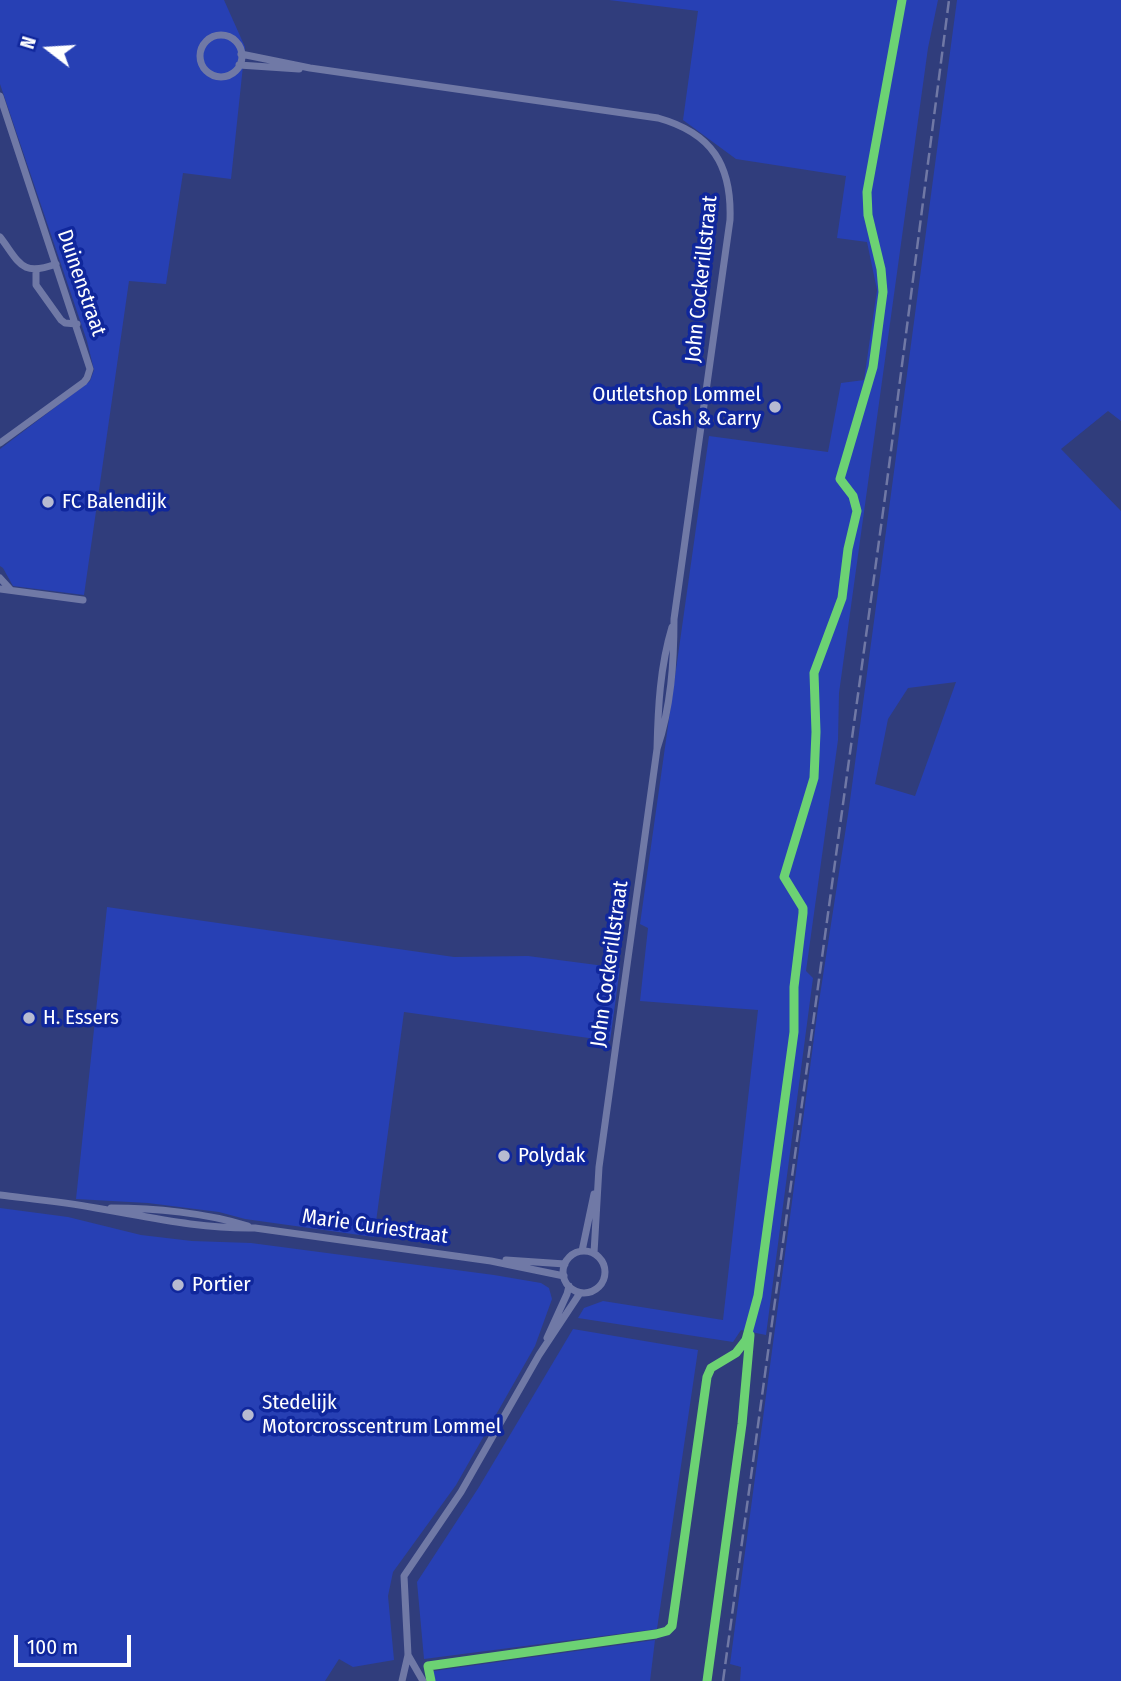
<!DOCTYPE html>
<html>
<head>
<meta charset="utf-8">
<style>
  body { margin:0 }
  #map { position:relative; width:1121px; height:1681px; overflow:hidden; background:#303d7c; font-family:"Fira Sans Condensed",sans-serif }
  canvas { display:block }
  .north { position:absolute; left:14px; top:14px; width:70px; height:70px; -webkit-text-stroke:5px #10279c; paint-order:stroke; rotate:287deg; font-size:19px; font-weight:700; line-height:28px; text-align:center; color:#fff }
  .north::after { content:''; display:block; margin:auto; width:24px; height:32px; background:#fff; clip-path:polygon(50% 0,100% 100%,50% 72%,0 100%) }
  .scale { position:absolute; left:14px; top:1635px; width:117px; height:32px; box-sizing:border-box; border:4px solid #fff; border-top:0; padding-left:9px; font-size:21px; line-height:24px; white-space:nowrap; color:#fff; -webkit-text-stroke:5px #10279c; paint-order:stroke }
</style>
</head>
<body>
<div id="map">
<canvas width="1121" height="1681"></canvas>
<div class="north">N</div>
<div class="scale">100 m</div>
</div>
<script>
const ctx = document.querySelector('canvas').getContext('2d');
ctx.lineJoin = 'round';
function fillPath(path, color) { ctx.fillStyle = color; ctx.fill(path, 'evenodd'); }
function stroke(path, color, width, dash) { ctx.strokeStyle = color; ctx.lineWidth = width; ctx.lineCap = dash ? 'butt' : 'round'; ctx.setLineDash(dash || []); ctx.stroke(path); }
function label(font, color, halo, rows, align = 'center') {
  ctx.font = font + ' "Fira Sans Condensed",sans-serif'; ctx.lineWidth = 7; ctx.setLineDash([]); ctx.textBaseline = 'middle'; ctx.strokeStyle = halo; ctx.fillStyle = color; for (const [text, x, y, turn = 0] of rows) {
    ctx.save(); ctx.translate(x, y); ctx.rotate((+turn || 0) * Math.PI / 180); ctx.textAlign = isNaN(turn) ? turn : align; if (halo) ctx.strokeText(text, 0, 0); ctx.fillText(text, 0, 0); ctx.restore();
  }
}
fillPath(new Path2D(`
  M0 0H224L245 47 231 179 183 173 166 284 129 281 84 595 13 586 3 568 0 566V449L90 381 94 370 87 341 0 84Z
  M609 0H938L928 48 839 693 838 740 806 971 813 978 766 1335 741 1330 733 1342 578 1318 584 1308 603 1301 723 1320 758 1010 640 1001 648 928 640 924 709 436 828 452 841 383 864 380 877 290 867 242 837 238 846 176 736 159 683 120 698 11Z
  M957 0H1121V421L1108 411 1061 449 1121 511V1681H740L741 1667 730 1664 818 1008 849 808ZM956 682 915 796 875 784 888 719 908 688Z
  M107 907 454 957 528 956 620 968 610 1041 404 1012 374 1237 245 1219 219 1212 148 1203 76 1199Z
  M0 1208 68 1217 141 1235 192 1241 251 1243 494 1275 541 1283 549 1288 552 1299 535 1346 456 1485 393 1572 388 1596 394 1660 353 1667 339 1659 325 1681H0Z
  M573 1329 698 1350 657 1629 424 1659 417 1582 479 1487Z
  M655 1640 650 1681H434V1671Z`), '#2740b4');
stroke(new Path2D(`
  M200 56a21 21 0 1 1 42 0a21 21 0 1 1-42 0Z
  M241 54 310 68 658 118C712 133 732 165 730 220L674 619C674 663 671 707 657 749
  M239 65 299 69
  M0 96 90 369 87 378 84 382 0 443
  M0 237C20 263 21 277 56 264
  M36 271V285L61 320 65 323 77 324
  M0 578 11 590
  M0 589 83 600
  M0 1195C32 1199 64 1202 96 1208 149 1217 200 1229 255 1228L491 1261 564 1276
  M111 1208C154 1208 207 1213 248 1226
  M582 1251 594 1194
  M563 1272a21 21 0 1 1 42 0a21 21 0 1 1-42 0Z
  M594 1253 599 1167 657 749C658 707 660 667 672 627
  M506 1260 565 1264
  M547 1338 567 1294 569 1286
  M408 1655 423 1681
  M402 1681 408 1655 404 1576 461 1492 539 1355 580 1293`), '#7079a6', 7);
stroke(new Path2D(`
  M723 1681 885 497 949 0`), '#7078a5', 2.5, [12, 5]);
stroke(new Path2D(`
  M431 1681 428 1666 656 1634 667 1631 672 1626 707 1377 711 1368 736 1353 746 1340 758 1296 794 1032V987L803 913V908L784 877 814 778 816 732 814 673 842 598 848 549 857 511 853 496 840 479 873 367 883 292 881 269 868 215 867 192 902 0
  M707 1681 742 1424 750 1335`), '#6cd273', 9);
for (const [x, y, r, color] of [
  [775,407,7,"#b7bbd1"],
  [48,502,7,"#b7bbd1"],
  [29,1018,7,"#b7bbd1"],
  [504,1156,7,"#b7bbd1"],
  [178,1285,7,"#b7bbd1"],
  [248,1415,7,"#b7bbd1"]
]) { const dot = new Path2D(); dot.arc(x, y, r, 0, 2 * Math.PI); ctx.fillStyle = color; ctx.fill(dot); stroke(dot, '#10279c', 2.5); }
label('21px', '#fff', '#10279c', [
  ["John Cockerillstraat",702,279,-84],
  ["Duinenstraat",81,283,71],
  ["John Cockerillstraat",610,964,-82],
  ["Marie Curiestraat",375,1227,8]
]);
label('21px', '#fff', '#10279c', [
  ["Outletshop Lommel",761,395,"right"],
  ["Cash & Carry",761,419,"right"],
  ["FC Balendijk",62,502],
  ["H. Essers",43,1018],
  ["Polydak",518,1156],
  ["Portier",192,1285],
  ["Stedelijk",262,1403],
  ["Motorcrosscentrum Lommel",262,1427]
], 'left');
</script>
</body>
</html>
